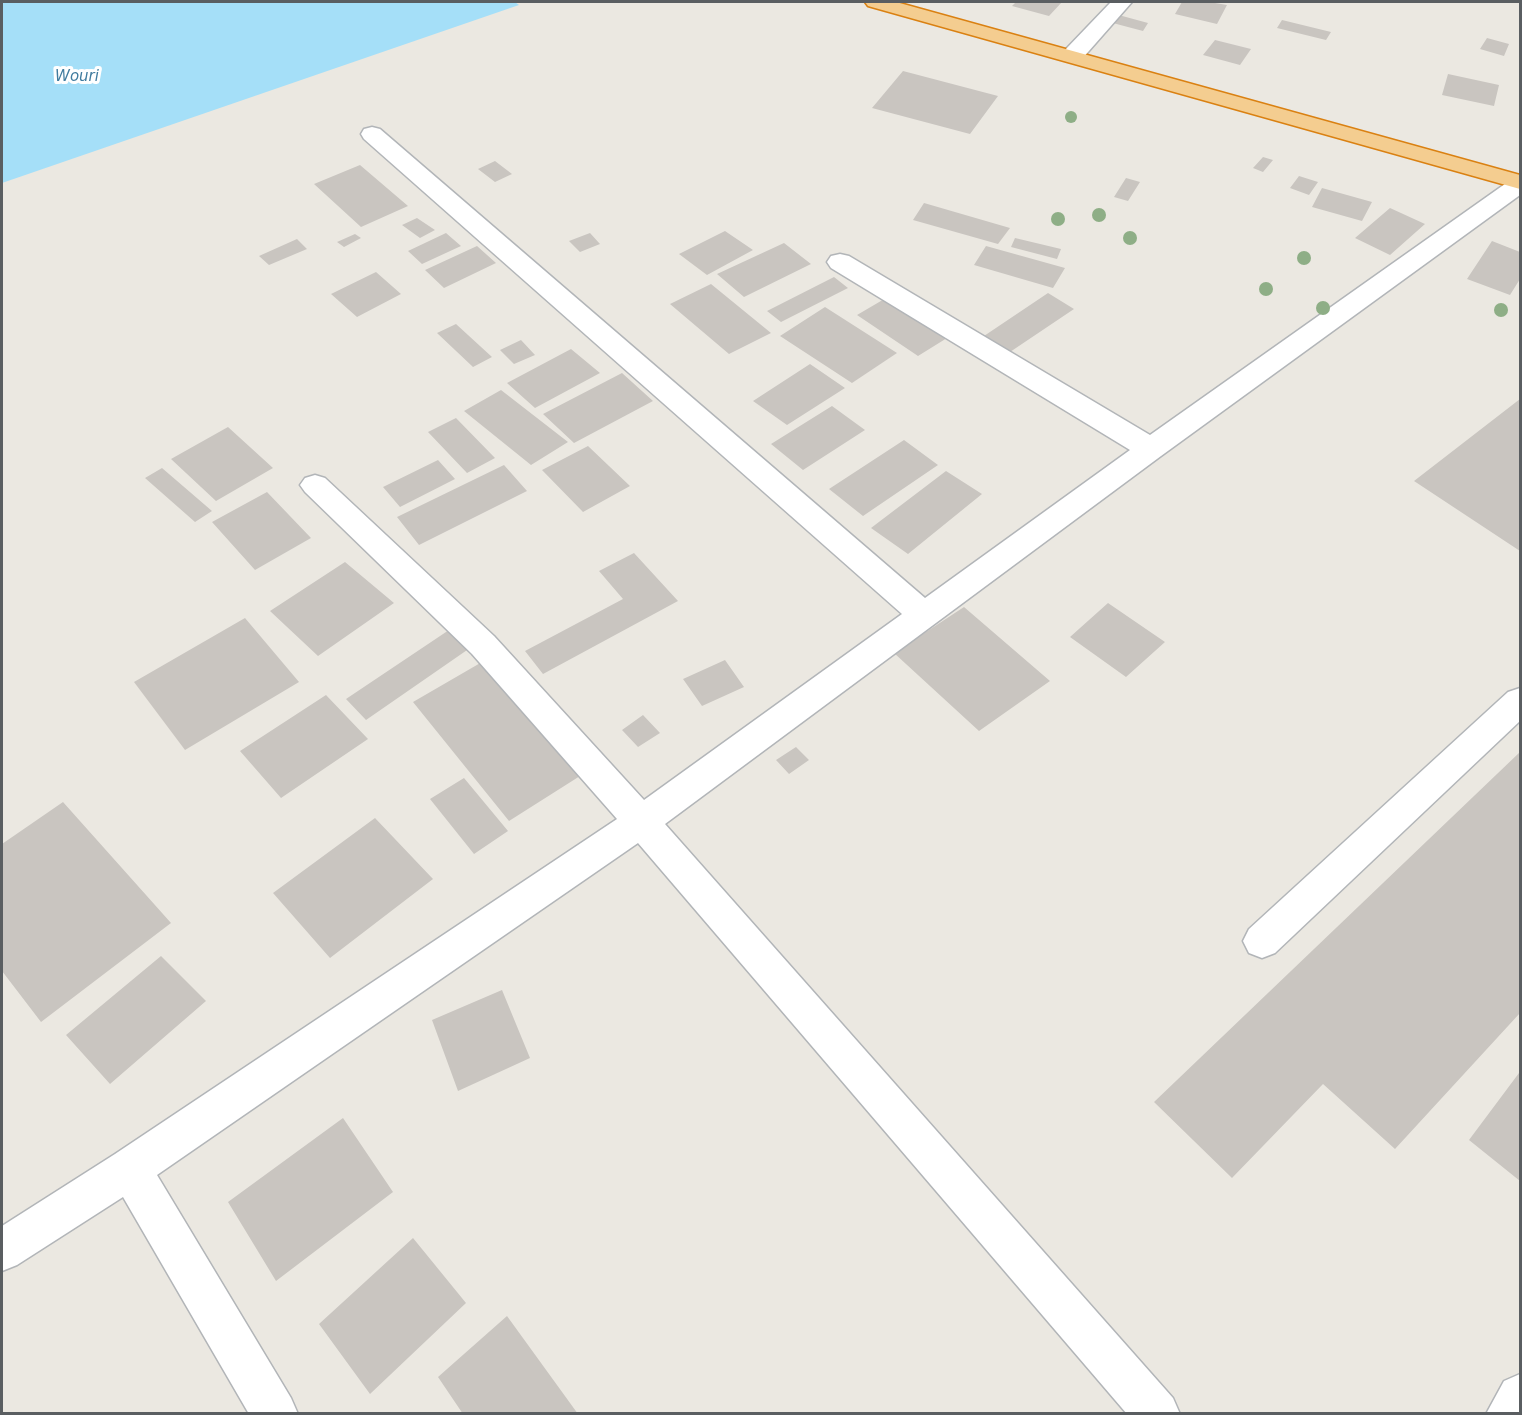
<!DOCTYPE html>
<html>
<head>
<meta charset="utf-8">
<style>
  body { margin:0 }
  #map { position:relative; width:1522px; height:1415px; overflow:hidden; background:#ebe8e1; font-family:"DejaVu Sans",sans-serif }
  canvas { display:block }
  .frame { position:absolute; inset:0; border:3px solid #5a5e61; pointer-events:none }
</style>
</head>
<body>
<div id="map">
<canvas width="1522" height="1415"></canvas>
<div class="frame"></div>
</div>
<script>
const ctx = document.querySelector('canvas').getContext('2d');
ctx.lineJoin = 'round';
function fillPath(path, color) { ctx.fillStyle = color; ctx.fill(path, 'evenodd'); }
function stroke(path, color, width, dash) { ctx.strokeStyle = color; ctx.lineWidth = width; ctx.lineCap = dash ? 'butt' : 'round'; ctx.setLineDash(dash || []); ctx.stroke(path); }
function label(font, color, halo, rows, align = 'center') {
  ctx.font = font + ' "DejaVu Sans",sans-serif'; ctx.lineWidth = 6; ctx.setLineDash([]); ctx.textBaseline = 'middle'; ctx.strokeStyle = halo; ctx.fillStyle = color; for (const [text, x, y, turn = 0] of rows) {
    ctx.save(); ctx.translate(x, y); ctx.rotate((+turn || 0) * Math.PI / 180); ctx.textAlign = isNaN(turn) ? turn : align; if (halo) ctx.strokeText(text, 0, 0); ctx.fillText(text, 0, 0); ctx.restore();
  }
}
fillPath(new Path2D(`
  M2 2H515L519 5 2 183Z`), '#a5dff8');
fillPath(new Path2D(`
  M1016 2H1062L1049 16 1012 6Z
  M1182 2H1209L1227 5 1217 24 1175 14Z
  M1115 14 1148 23 1143 31 1109 22Z
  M1282 20 1331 32 1326 40 1277 28Z
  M1487 38 1509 44 1504 56 1480 49Z
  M1215 40 1251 49 1240 65 1203 55Z
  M903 71 998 96 970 134 872 108Z
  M1448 74 1499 85 1494 106 1442 95Z
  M1263 157 1273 160 1263 172 1253 168Z
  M495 161 512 174 495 182 478 169Z
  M360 165 408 206 361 227 314 184Z
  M1299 176 1318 182 1309 195 1290 188Z
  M1126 178 1140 182 1128 201 1114 197Z
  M1322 188 1372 202 1362 221 1312 207Z
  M924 203 1010 228 998 244 913 220Z
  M1390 208 1425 224 1390 255 1355 238Z
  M417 218 435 230 420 238 402 225Z
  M725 231 753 250 707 275 679 254Z
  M446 233 461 246 422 264 408 251Z
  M590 233 600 244 580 252 569 241Z
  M355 234 361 238 344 247 337 242Z
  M1015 238 1061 249 1057 259 1011 247Z
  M297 239 307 249 269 265 259 256Z
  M1492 241 1520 252V279L1510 295 1467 279Z
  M784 243 811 264 744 297 717 274Z
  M477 246 496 263 444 288 425 270Z
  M986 246 1065 268 1053 288 974 265Z
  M376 272 401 294 357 317 331 294Z
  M834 277 848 288 781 322 767 311Z
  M711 284 771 333 729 354 670 304Z
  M1048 293 1074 309 1010 352 984 336Z
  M886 298 947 338 918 356 857 315Z
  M825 307 897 353 852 383 780 336Z
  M456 324 492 357 473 367 437 333Z
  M521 340 535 355 514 364 500 350Z
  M571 349 600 373 535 408 507 383Z
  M810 364 845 388 787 425 753 401Z
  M622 373 653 401 574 443 543 414Z
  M501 390 568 442 531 465 464 411Z
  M1520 399V551L1414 481Z
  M832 406 865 430 803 470 771 444Z
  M456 418 495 458 467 473 428 432Z
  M228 427 273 468 216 501 171 459Z
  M904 440 938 465 863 516 829 489Z
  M588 446 630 486 583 512 542 470Z
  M438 460 455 479 400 507 383 487Z
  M504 465 527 491 419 545 397 517Z
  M162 468 212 511 195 522 145 478Z
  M946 471 982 494 908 554 871 528Z
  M267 492 311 538 255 570 212 522Z
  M634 553 678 601 543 674 525 651 623 599 599 571Z
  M345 562 394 603 318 656 270 611Z
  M1108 603 1165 642 1126 677 1070 637Z
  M964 607 1050 681 979 731 894 653Z
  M245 618 299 682 185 750 134 682Z
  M449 630 470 648 366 720 346 699Z
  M725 660 744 687 702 706 683 679Z
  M482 662 580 776 509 821 413 702Z
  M326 695 368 739 281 798 240 751Z
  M643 715 660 733 638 747 622 730Z
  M796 747 809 760 789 774 776 760Z
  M1520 752V1013L1395 1149 1323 1084 1232 1178 1154 1102Z
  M464 778 508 831 474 854 430 799Z
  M63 802 171 923 41 1022 2 971V844Z
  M375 818 433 879 330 958 273 893Z
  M161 956 206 1001 110 1084 66 1035Z
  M502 990 530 1058 458 1091 432 1020Z
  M1519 1073 1520 1074V1181L1469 1140Z
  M343 1118 393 1192 276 1281 228 1202Z
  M413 1238 466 1303 370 1394 319 1324Z
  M507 1316 578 1414H463L438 1377Z`), '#c9c5c0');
const minor = new Path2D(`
  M1111 2H1132L1081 60 1073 61 1065 60 1062 55 1065 50Z
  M372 127 380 129 925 598 1130 450 831 268 827 262 831 256 840 254 849 256 1150 435 1512 179 1520 177V195L1161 456 665 824 1173 1398 1180 1414H1127L638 843 157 1175 291 1398 298 1414H249L123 1197 17 1265 2 1271V1226L115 1154 617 819 472 654 305 492 300 485 305 478 315 475 325 478 494 636 644 800 902 614 364 139 361 134 364 129Z
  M1520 688V721L1275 953 1262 958 1249 953 1243 941 1249 929 1508 692Z
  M1520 1374V1414H1486L1504 1381Z`);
const highway = new Path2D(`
  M865 2H896L1520 175V189L868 6Z`);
stroke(minor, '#b2b5b8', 3);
stroke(highway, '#da8112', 3);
fillPath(minor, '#fff');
fillPath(highway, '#f4cd90');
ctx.fillStyle = '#8eae86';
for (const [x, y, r] of [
  [1071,117,6],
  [1099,215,7],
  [1058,219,7],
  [1130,238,7],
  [1304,258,7],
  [1266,289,7],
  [1323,308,7],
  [1501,310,7]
]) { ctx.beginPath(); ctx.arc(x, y, r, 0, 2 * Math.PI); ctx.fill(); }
label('italic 15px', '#417c9f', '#fff', [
  ["Wouri",77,77]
]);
</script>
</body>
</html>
